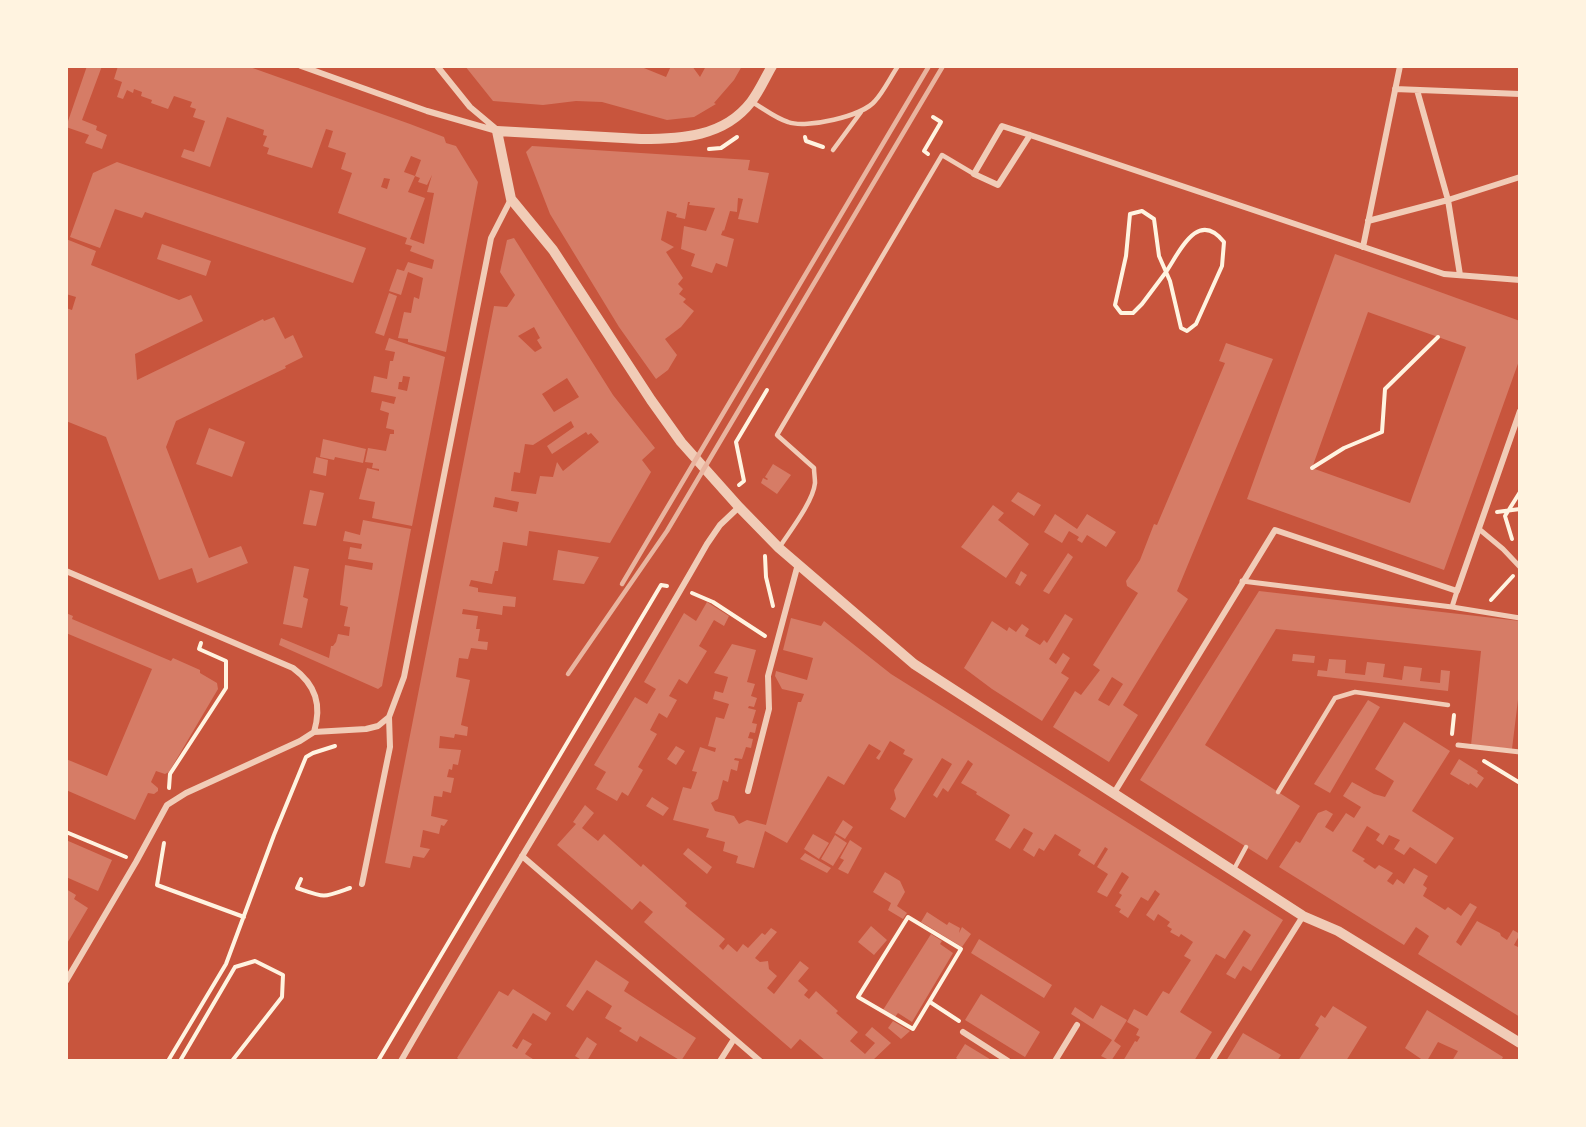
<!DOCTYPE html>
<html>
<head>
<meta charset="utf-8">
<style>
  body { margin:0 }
  #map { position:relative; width:1586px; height:1127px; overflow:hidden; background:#c8553d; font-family:Helvetica,sans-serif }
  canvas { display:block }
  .frame { position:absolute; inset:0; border:68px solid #fff3e0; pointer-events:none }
</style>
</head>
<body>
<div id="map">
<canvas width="1586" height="1127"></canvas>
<div class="frame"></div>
</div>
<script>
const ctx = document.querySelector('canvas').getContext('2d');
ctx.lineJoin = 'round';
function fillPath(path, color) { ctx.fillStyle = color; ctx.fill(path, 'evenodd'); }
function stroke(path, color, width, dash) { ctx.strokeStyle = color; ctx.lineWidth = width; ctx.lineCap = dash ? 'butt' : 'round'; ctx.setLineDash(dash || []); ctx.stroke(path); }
fillPath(new Path2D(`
  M87 66H102L82 120 97 126 96 130 107 135 102 149 85 143 89 135 66 127Z
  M118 66H247L410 124 444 137 446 143 456 146 478 182 446 352 408 342V339L398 338 404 312 411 313 414 297 419 299 423 278 408 272 401 295 389 291 397 269 404 271 408 262 432 269 434 260 410 251 412 246 405 244 407 238 338 213 352 173 341 169 346 153 328 147 333 131 326 129 312 168 267 154 269 148 263 146 267 136 263 135 264 130 227 117 210 167 181 157 184 149 194 152 205 121 193 117 196 109 190 107 192 102 174 96 168 109 151 103 152 100 141 96 142 92 134 89 133 93 127 90 123 99 117 97 122 82 114 79ZM411 156 421 160 415 176 420 178 418 182 427 185 432 175 427 192 434 193 424 244 410 239 425 198 408 192 415 176 404 172ZM384 178 390 179 387 189 381 187Z
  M465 66H639L666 77 671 66H692L700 77 706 66H742L734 80 714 103 716 104 694 117 667 120 602 102 576 101 543 105 493 101Z
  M532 146 750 160 748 170 769 173 758 223 738 219 743 199 738 198 737 212 730 211 724 231 723 230 721 235 734 239 727 267 716 263 712 273 691 266 695 254 681 249 684 226 706 231 715 208 689 205 690 202H688L685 219 676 217 677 214 667 211 661 240 674 247 666 252 683 278 678 284 683 289 679 294 686 299 683 302 694 311 681 327 665 339 677 355 668 370 656 379 619 327 550 214 526 152Z
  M117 162 366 248 353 283 145 212 142 218 115 209 100 248 70 237 93 173Z
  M514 238 613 395 655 448 642 460 651 472 610 543 529 531 527 546 503 542 498 571H495L492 584 471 580 469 586 478 588V592L516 597 515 607 503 606 502 615 463 609 462 614 478 616 476 629H480L478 641 488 642 487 650 471 648 468 659 459 658 456 677 470 680 461 725 468 727 467 736 455 734 454 738 440 736 439 748 461 750 458 765 453 764 452 770 449 769 447 777 454 778 451 793 443 791 442 797 434 796 431 816 448 820 444 826 441 825 439 834 423 830 420 847 430 849 424 858 413 856 410 868 385 863 494 306 507 307 515 295 500 272 507 240ZM534 327 540 338 537 340 542 348 535 352 518 336ZM567 378 579 397 554 412 542 394ZM571 421 574 427 547 446 552 454 586 432 588 435 591 433 599 442 563 471 557 462 553 477 540 476 536 494 511 491 514 472 520 473 525 444 533 445ZM495 497 519 502 517 512 493 507Z
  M66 239 96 251 91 265 179 300 191 295 203 321 135 354 137 380 263 319 264 321 274 317 285 339 293 335 303 357 285 366 286 368 176 421 166 447 209 558 241 546 248 563 197 583 192 568 159 580 106 437 66 421V308L72 310 76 297 66 294Z
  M162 244 211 261 206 276 157 259Z
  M1335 254 1520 321V358L1444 570 1247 499ZM1368 312 1466 347 1410 503 1312 468Z
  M389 293 397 296 384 336 375 333Z
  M389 338 445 357 412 526 372 518 375 502 359 499 367 468 379 471V469L372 468 373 463 365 462 368 448 386 451 390 434H394V430L386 428 389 413 380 410 382 401 394 404 396 397 371 392 374 376 387 379 390 361H393L395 352 385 350ZM403 376 410 377 407 391 398 389 399 382H402Z
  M1226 343 1273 359 1177 591 1188 599 1123 705 1138 715 1109 762 1053 727 1075 691 1081 695 1100 670 1093 665 1138 593 1127 586 1126 581 1140 560 1154 524 1157 525 1188 452 1225 363 1219 361ZM1112 677 1123 684 1109 706 1098 700Z
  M209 428 245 442 232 477 196 464Z
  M323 439 366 449 363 463 335 457 334 460 320 457Z
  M316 457 328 460 326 476 313 473Z
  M773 464 791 475 777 494 761 483 763 478 767 480 768 479 765 477Z
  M310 490 324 493 316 526 303 524Z
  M1018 492 1041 505 1034 516 1011 501Z
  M993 505 1004 513 998 520 1029 544 1006 578 961 547Z
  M1055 514 1077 529 1087 514 1116 532 1106 547 1087 535 1082 543 1077 540 1079 537 1069 531 1062 543 1044 532Z
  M363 520 411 529 382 686 378 689 279 645 281 638 329 658 331 646H333L336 642 338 634 349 636 350 627 344 626 348 607 340 605 345 565 372 570 373 563 348 559 350 547 361 549 362 544 343 541 345 531 360 535Z
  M558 550 599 557 584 584 553 580Z
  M1068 553 1073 557 1049 594 1043 591Z
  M294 566 309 569 303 597 308 599 302 628 283 624Z
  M1021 571 1027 575 1020 586 1015 583Z
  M1259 591 1520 621V683L1512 749 1471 745 1481 651 1276 629 1205 745 1300 806 1267 860 1140 780Z
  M707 602 729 616 724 626 714 620 699 646 707 651 687 684 679 679 669 696 677 700 667 718 659 713 650 730 657 734 638 767 643 770 628 796 622 792 617 801 596 789 606 772 594 765 635 697 647 704 656 689 644 682 684 613 696 621Z
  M66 613 73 616 72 619 171 661 173 658 200 670V673L217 683 218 689 169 772 165 774 156 771 151 782 158 788V791L154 794 148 793 135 820 66 790V759L107 776 152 669 66 633Z
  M1065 614 1073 619 1049 659 1056 664 1063 653 1070 658 1061 673 1069 678 1042 721 992 689 964 668 992 621 1007 631 1009 627 1016 632 1022 624 1029 629 1025 636 1040 645 1044 640 1047 643Z
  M791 618 821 626 824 621 891 674 1283 920 1251 971 1243 966 1235 979 1226 974 1251 935 1244 930 1225 959 1216 954 1180 1012 1212 1032 1194 1061H1123L1135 1041 1137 1042 1140 1037 1136 1035 1139 1029 1127 1022 1134 1009 1147 1016 1163 991 1169 994 1191 960 1184 956 1193 942 1181 934 1179 937 1170 932 1172 929 1167 926 1170 922 1158 914 1154 921 1146 915 1160 894 1155 890 1148 901 1141 897 1128 918 1119 912 1121 909 1115 906 1122 895 1119 893 1129 877 1122 872 1107 897 1097 892 1108 874 1097 867 1108 849 1105 847 1094 865 1078 855 1081 850 1055 834 1044 851 1039 848 1034 857 1023 850 1033 833 1024 828 1010 849 995 840 1010 815 976 794 977 792 961 783 973 764 968 760 948 792 943 788 937 798 933 795 952 764 942 758 905 818 890 809 896 799 894 790 913 759 903 754 905 750 890 741 879 760 876 758 881 751 869 744 844 785 828 776 787 843 765 831 754 868 736 863 738 856 723 851 725 842 706 837 709 829 673 820 683 787 691 789 697 772 692 771 700 747 715 752 716 748 708 746 716 717 724 719 729 704 713 699 715 691 723 693 728 677 714 673 732 644 756 650 747 682 755 684 751 696 757 698 754 707 749 706 748 708 756 710 752 723 757 724 755 733 750 732 748 738 753 739 751 748 746 747 742 759 735 758 734 760 739 761 737 771 731 769 728 782 723 780 718 799 711 803 715 811 734 816 739 824 747 820 766 825 798 702H801L804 694 782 689 775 676 776 671 807 680 813 658 783 650Z
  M1293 654 1315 656 1314 663 1292 661Z
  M1329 659 1346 660 1345 673 1365 675 1367 662 1385 664 1383 677 1402 680 1404 666 1422 668 1420 681 1440 683 1441 670 1450 671 1448 691 1317 676 1318 670 1327 671Z
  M1368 700 1380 707 1330 793 1314 784Z
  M1404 722 1450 751 1412 811 1454 838 1436 864 1410 847 1404 855 1394 849 1400 840 1389 835 1383 845 1376 840 1380 834 1367 826 1352 851 1365 859 1363 861 1375 869 1379 865 1393 873 1387 881 1393 885 1397 879 1404 884 1414 868 1428 876 1423 885 1427 888 1423 896 1445 910 1448 907 1461 916 1470 903 1477 907 1456 942 1461 946 1477 921 1500 933 1501 936 1507 940 1513 930 1520 934 1514 945 1520 948V1017L1418 954 1429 936 1416 927 1404 945 1279 867 1296 841 1300 843 1318 813 1326 810 1333 814 1325 827 1333 832 1346 813 1354 818 1361 807 1343 796 1352 782 1374 794 1385 797 1394 781 1375 769Z
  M676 746 685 751 676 765 667 759Z
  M1459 759 1478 771 1477 773 1484 778 1477 788 1470 783 1469 785 1450 774Z
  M652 797 669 808 663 816 646 806Z
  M585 805 594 813 582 828 598 841 604 834 641 867 643 864 687 903 685 906 725 939 719 946 723 950 728 944 737 952 743 944 748 948 762 933 765 935 771 928 777 932 755 958 760 962 768 961 769 969 777 976 767 988 774 994 800 961 809 968 798 981 808 990 804 995 809 999 816 991 838 1011 836 1013 858 1032 850 1041 865 1054 875 1043 865 1035 872 1027 891 1043 872 1061H826L800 1039 791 1049 644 922 653 912 640 901 632 910 557 845 576 824 573 822Z
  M843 820 853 827 845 839 835 833Z
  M813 834 829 843 819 859 804 849Z
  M835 835 847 843 833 866 821 859Z
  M66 840 112 860 98 891 66 877Z
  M850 840 862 848 848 874 838 869 844 860 840 858Z
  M688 848 712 867 707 874 683 854Z
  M805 853 831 868 827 873 800 859Z
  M885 872 900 881 905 892 897 906 907 913 903 919 888 910 891 903 873 892Z
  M66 889 76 895 74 899 88 908 66 945Z
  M927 912 947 925 949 922 960 928 959 933 962 927 971 934 962 947 921 922Z
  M871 926 887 940 874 955 858 942Z
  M931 934 942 941 940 944 953 953 912 1022 898 1013 895 1017 883 1010Z
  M979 939 1052 985 1044 998 971 953Z
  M596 960 629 982 624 991 696 1038 681 1061 640 1036 637 1042 619 1031 622 1028 605 1018 612 1006 587 990 573 1011 566 1006Z
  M513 989 551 1013 546 1021 533 1013 512 1046 517 1049 523 1039 532 1044 525 1054 536 1061H461L457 1058 499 991 508 996Z
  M981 994 1040 1032 1025 1057 965 1020Z
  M1101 1005 1127 1020 1114 1041 1121 1046 1111 1061 1101 1056 1112 1040 1071 1014 1075 1007 1093 1019Z
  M1333 1006 1367 1027 1346 1061H1298L1319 1028 1315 1025 1321 1015 1325 1018Z
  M1427 1010 1503 1057 1501 1061H1452L1458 1051 1438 1042 1427 1061H1424L1405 1048Z
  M893 1021 910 1031 901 1039 888 1028Z
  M1243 1033 1281 1055 1277 1061H1226Z
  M587 1037 597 1044 587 1061H583L575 1056Z
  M965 1044 993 1061H960L956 1058Z`), '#d67c66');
stroke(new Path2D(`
  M805 137 806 141 823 147
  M709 149 721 148 737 137
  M928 154 924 151 941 122 933 117
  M1166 272C1180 251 1198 209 1224 242L1222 266 1196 324 1187 331 1181 328 1170 281 1159 256 1154 219 1142 211 1130 214 1126 256 1115 305 1121 313H1133L1142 304 1166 272
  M1312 468 1344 448 1382 432 1385 389 1438 337
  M739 485 744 481 736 442 767 390
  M1497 512 1520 509
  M1512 539 1505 516 1520 492
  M765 556 766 577 773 606
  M692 593 713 602 765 636
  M1491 600 1513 576
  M1452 734 1454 715
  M1484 761 1520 783
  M169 788 170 774 226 688V661L199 649 201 643
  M66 832 126 857
  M164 843 157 885 244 917
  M301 879 297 888C326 898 322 898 350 888
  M908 917 961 949 913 1029 858 997Z
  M930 1002 959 1021
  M168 1061 226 964 274 835 306 757 313 753 335 746
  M180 1061 235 967 255 961 283 975 282 997 232 1061
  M378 1061 661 585 667 586`), '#fff3e0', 4);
stroke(new Path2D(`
  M752 102C763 108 775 118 788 122 806 129 863 116 875 101 884 91 890 78 898 66
  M833 150 861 112
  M779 548C790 531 813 502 815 483 815 478 814 473 814 468L777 435 942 155 974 174
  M1278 792 1335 698 1355 692 1448 705
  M1233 871 1246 847`), '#f1ccb7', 4.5);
stroke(new Path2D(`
  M1479 529 1503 549 1520 567
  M1242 581 1452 607 1457 591
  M1452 607 1520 618
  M1458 745 1520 752`), '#f1ccb7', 5);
stroke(new Path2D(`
  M301 66 427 111 497 131
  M437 66 470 107 495 128
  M1395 89 1520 94
  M1417 90 1448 200 1460 275
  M1030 135 998 185 974 174 1002 126 1030 135 1307 228 1444 274 1520 280
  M1368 221 1448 200 1520 177
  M1363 247 1400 66
  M66 571 293 668C316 685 322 705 314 732
  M748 791 769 709 768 676 798 564
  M1114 793 1275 530 1457 591 1520 411
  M522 856 760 1061
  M362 884 390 747 389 717
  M66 981 136 862 167 805 186 793 300 741 314 732 366 729 378 726 389 717 404 677 491 238 511 199
  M963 1032 1008 1061
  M401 1061C501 887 608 718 707 544L720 525 739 507
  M720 1061 734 1039
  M1055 1061 1077 1025
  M1212 1061 1303 916`), '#f1ccb7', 6);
stroke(new Path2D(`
  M772 66C765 78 759 92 751 102 724 137 681 139 641 139L497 131 511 199 553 250 651 400 681 442 739 507 779 548 914 664 1303 916 1338 931 1520 1043`), '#f1ccb7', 10);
stroke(new Path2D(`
  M622 584 929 66
  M568 674 667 531 943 66`), '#e9b49f', 4.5);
</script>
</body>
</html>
